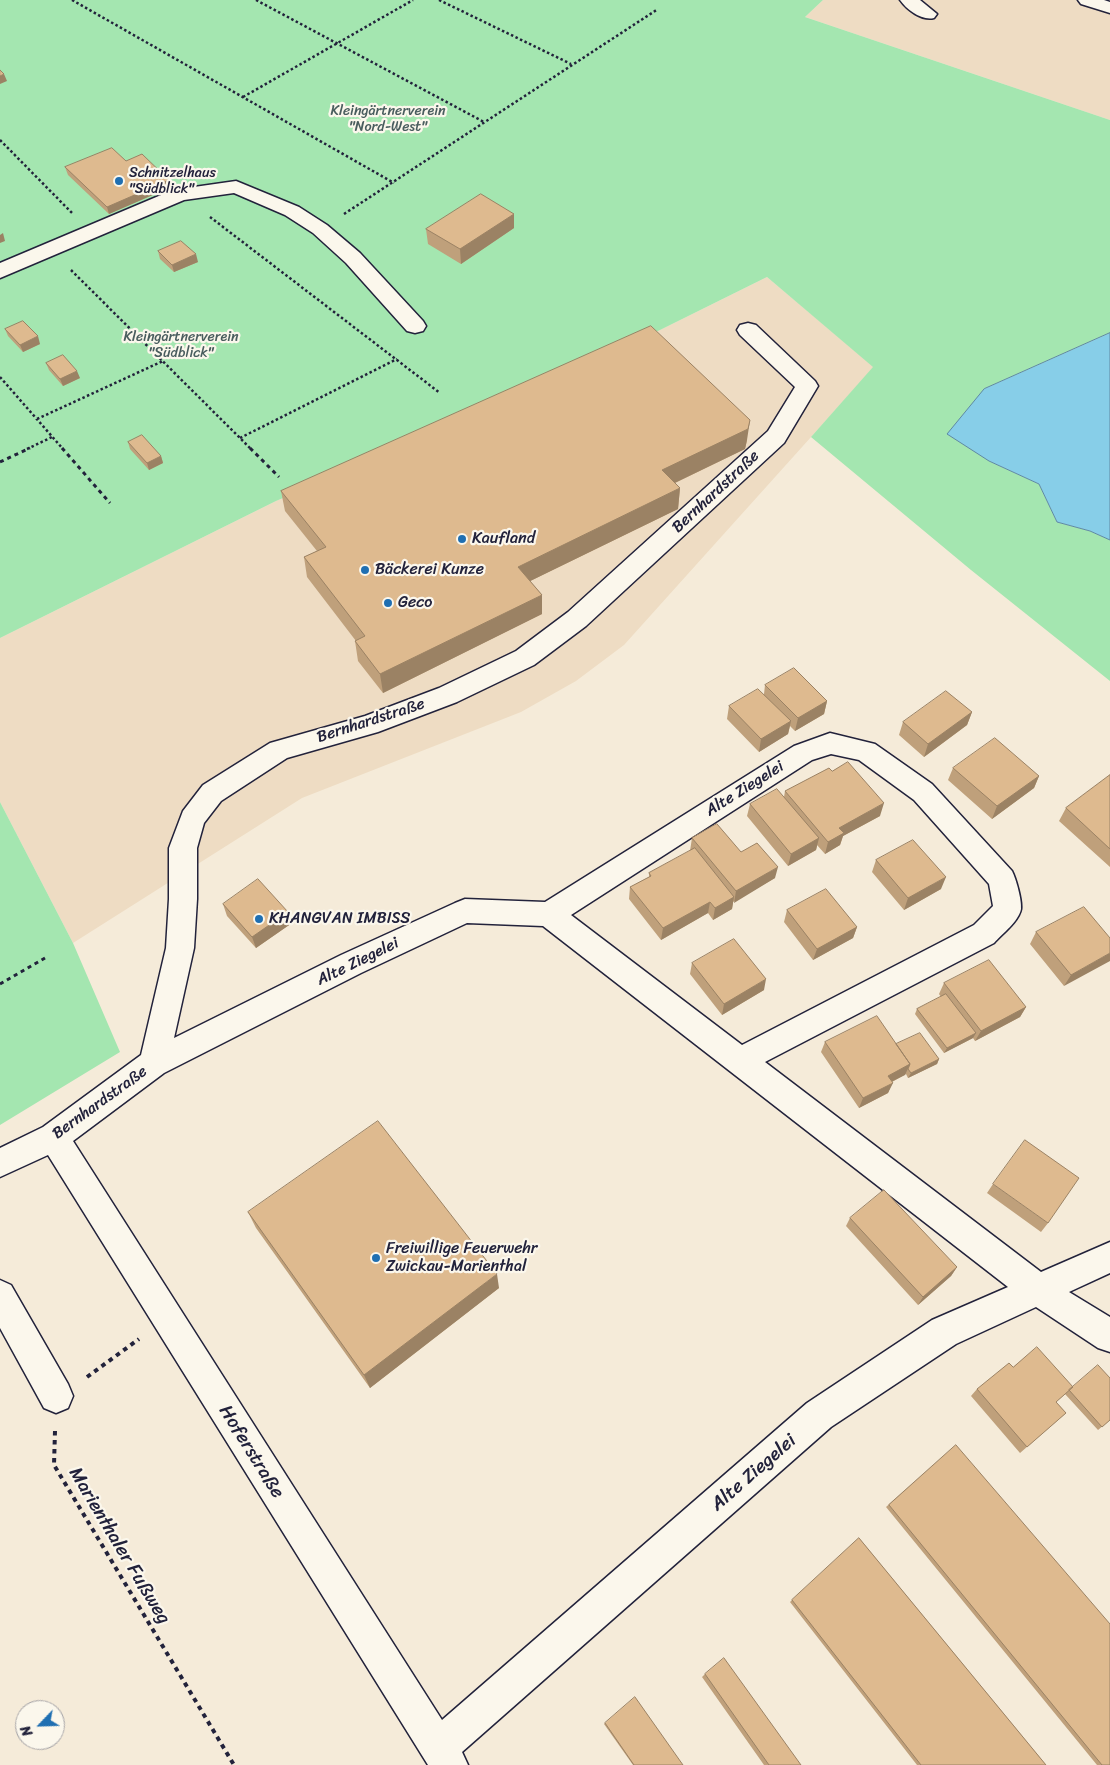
<!DOCTYPE html>
<html>
<head>
<meta charset="utf-8">
<style>
  body { margin:0 }
  #map { position:relative; width:1110px; height:1765px; overflow:hidden; background:#f5ebd9; font-family:Sriracha,sans-serif }
  canvas { display:block }
  .north { position:absolute; left:15px; top:1700px; width:50px; height:50px; box-sizing:border-box; background:#fbf7ec; border:1px solid #a4a2a5; border-radius:50%; rotate:246deg; font-size:14px; font-weight:700; line-height:20px; text-align:center; color:#22223b }
  .north::after { content:''; display:block; margin:auto; width:18px; height:22px; background:#1f6fb2; clip-path:polygon(50% 0,100% 100%,50% 72%,0 100%) }
</style>
</head>
<body>
<div id="map">
<canvas width="1110" height="1765"></canvas>
<div class="north">N</div>
</div>
<script>
const ctx = document.querySelector('canvas').getContext('2d');
ctx.lineJoin = 'round';
function fillPath(path, color) { ctx.fillStyle = color; ctx.fill(path, 'evenodd'); }
function stroke(path, color, width, dash) { ctx.strokeStyle = color; ctx.lineWidth = width; ctx.lineCap = dash ? 'butt' : 'round'; ctx.setLineDash(dash || []); ctx.stroke(path); }
function label(font, color, halo, rows, align = 'center') {
  ctx.font = font + ' Sriracha,sans-serif'; ctx.lineWidth = 4.5; ctx.setLineDash([]); ctx.textBaseline = 'middle'; ctx.strokeStyle = halo; ctx.fillStyle = color; for (const [text, x, y, turn = 0] of rows) {
    ctx.save(); ctx.translate(x, y); ctx.rotate((+turn || 0) * Math.PI / 180); ctx.textAlign = isNaN(turn) ? turn : align; if (halo) ctx.strokeText(text, 0, 0); ctx.fillText(text, 0, 0); ctx.restore();
  }
}
fillPath(new Path2D(`
  M823 0H1110V120L805 17Z
  M767 277 874 367 624 645 576 681 521 712 302 798 73 943 0 802V638L276 501 549 385Z`), '#eedcc3');
fillPath(new Path2D(`
  M0 0H823L805 17 1110 120V333L984 389 989 461 1039 484 1057 522 1090 531 1110 540V681L971 570 811 437 873 367 767 277 549 385 276 501 0 638Z
  M0 802 73 943 120 1052 0 1125Z`), '#a4e6b0');
const water = new Path2D(`
  M1110 333V540L1090 531 1057 522 1039 484 989 461 947 434 984 389Z`);
fillPath(water, '#87cee8');
stroke(water, '#5f89a3', 1);
const minor = new Path2D(`
  M900 0H920L937 14 934 18C922 21 907 10 900 0Z
  M1078 0H1104L1110 2V13L1081 4Z
  M236 181 299 207 327 225 360 253 423 321 426 326 423 331 415 333 407 331 346 263 313 233 285 215 234 193 184 200 0 278V263L173 190Z
  M748 323 756 325 815 381 818 386 784 443 586 626 534 665 457 702 378 732 287 758 221 801 204 823 197 848V899L194 948 174 1038 341 955 455 903 465 899 545 902 794 746 830 733 875 744 932 784 1012 871C1016 879 1022 900 1021 909 1019 921 1002 934 994 943L765 1062 1041 1272 1110 1242V1273L1069 1292 1110 1317V1352L1098 1348 1036 1307 956 1344 831 1427 462 1752 468 1765H428L48 1155 0 1177V1148L43 1127 141 1055 166 948 169 899V848L183 811 203 785 270 743 365 716 439 688 516 651 568 612 768 431 795 387 740 335 737 330 740 325ZM831 754 859 760 914 800 989 884 993 906 974 925 742 1045 571 915 812 760ZM467 923 543 926 1008 1287 932 1320 807 1403 442 1720 73 1141 164 1073 361 973Z
  M0 1280 11 1285 68 1384 73 1396 68 1408 56 1413 44 1408 0 1328Z`);
stroke(minor, '#22223b', 3);
stroke(new Path2D(`
  M72 0 394 183
  M256 0 484 122
  M439 0 571 64
  M243 97 413 0
  M0 140 72 213
  M344 214 658 9
  M210 217 440 393
  M71 270 251 449
  M0 377 63 449
  M37 419 163 361
  M240 438 397 359
  M27 449 52 437`), '#22223b', 2.5, [2.5, 2.5]);
stroke(new Path2D(`
  M62 448 110 503
  M250 448 279 477
  M0 462 30 448
  M0 984 45 958`), '#22223b', 3, [4, 4]);
stroke(new Path2D(`
  M87 1377 139 1339
  M55 1431 54 1465 234 1765`), '#22223b', 4, [4.5, 4.5]);
fillPath(minor, '#fbf7ec');
fillPath(new Path2D(`
  M126 161 171 187 109 214 68 175 65 167Z
  M514 214V228L461 264 428 244 426 229Z
  M158 251 198 262 174 272 160 259Z
  M5 329 40 344 23 352 8 336Z
  M46 363 80 378 63 386 49 370Z
  M747 440 745 449 675 483 680 488 678 509 530 581 542 595V614L383 693 358 661 355 641H356L307 577 304 557 317 551 285 511 281 491Z
  M128 442 161 456 163 463 149 470 130 449Z
  M765 685 827 701 824 714 795 731 790 726 788 734 759 752 727 719 729 706 764 694Z
  M972 712 967 725 924 757 899 735 903 722Z
  M953 768 1039 776 1034 788 992 819 948 780Z
  M1110 775V867L1059 821 1066 808Z
  M785 791 880 816 843 836 840 845 825 854 817 845 816 850 788 866 747 816 750 804 784 797Z
  M692 838 741 852 775 878 733 902 732 909 713 920 708 913 661 940 629 899 630 887 649 877V873L690 851Z
  M876 860 941 889 904 910 872 872Z
  M223 904 292 923 256 948 227 916Z
  M787 910 857 927 853 938 813 960 784 922Z
  M1036 932 1110 938 1064 986 1030 944Z
  M692 963 764 990 722 1015 690 974Z
  M944 983 1026 1007 1020 1017 975 1041 973 1038 944 1053 915 1014 917 1009 941 997 939 994Z
  M825 1042 896 1044 939 1059 937 1064 908 1078 906 1074 892 1082 888 1093 859 1108 821 1052Z
  M993 1184 1048 1223 1041 1232 987 1193Z
  M248 1212 499 1288 370 1388 256 1228Z
  M850 1218 957 1267 951 1276 918 1305 846 1226Z
  M1073 1387 1110 1420 1098 1430 1065 1394 1056 1402 1066 1413 1020 1453 971 1396 977 1389Z
  M956 1445 1110 1765H1097L886 1507Z
  M859 1538 1046 1765H917L790 1602Z
  M705 1674 801 1765H764L702 1677Z
  M605 1723 683 1765H633L604 1724Z`), '#bfa07b');
fillPath(new Path2D(`
  M4 74 7 81 0 84V76Z
  M169 180 171 187 109 214 107 207Z
  M514 214V228L461 264 460 249Z
  M3 233 5 241 0 243V235Z
  M196 254 198 262 174 272 172 265Z
  M38 336 40 344 23 352 20 345Z
  M77 371 80 378 63 386 60 379Z
  M750 420 747 440 745 449 660 490 662 470Z
  M161 456 163 463 149 470 147 463Z
  M680 488 678 509 518 587V567Z
  M542 595V614L383 693 380 674Z
  M827 701 824 714 795 731 798 718Z
  M972 712 967 725 924 757 928 744Z
  M791 721 788 734 759 752 761 739Z
  M1039 776 1034 788 992 819 997 806Z
  M884 803 880 816 843 836 840 845 825 854 828 842 839 828Z
  M819 838 816 850 788 866 791 854Z
  M778 867 775 878 734 903 736 891Z
  M946 877 941 889 904 910 908 898Z
  M734 897 732 909 713 920 715 908Z
  M710 902 708 913 661 940 663 928Z
  M288 912 292 923 256 948 252 937Z
  M857 927 853 938 813 960 817 949Z
  M1110 953V961L1064 986 1071 975Z
  M766 979 764 990 722 1015 724 1004Z
  M1026 1007 1020 1017 975 1041 981 1031Z
  M976 1033 973 1038 944 1053 947 1048Z
  M939 1059 937 1064 908 1078 911 1073Z
  M910 1064 905 1075 883 1086 888 1076Z
  M893 1083 888 1093 859 1108 863 1098Z
  M957 1267 951 1276 918 1305 923 1297Z
  M497 1274 499 1288 370 1388 364 1375Z`), '#9b8264');
const building = new Path2D(`
  M0 70 4 74 0 76Z
  M112 148 126 161 142 154 169 180 107 207 65 167Z
  M481 194 514 214 460 249 426 229Z
  M181 241 196 254 172 265 158 251Z
  M23 321 38 336 20 345 5 329Z
  M651 326 750 420 748 429 662 470 680 488 518 567 542 595 380 674 355 641 365 636 304 557 326 547 281 491Z
  M63 355 77 371 60 379 46 363Z
  M142 435 161 456 147 463 128 442Z
  M794 668 827 701 798 718 765 685Z
  M758 689 791 721 761 739 729 706Z
  M946 691 972 712 928 744 903 722Z
  M995 738 1039 776 997 806 953 768Z
  M848 762 884 803 839 828 844 833 828 842 785 791 829 768 832 771Z
  M1110 775V849L1066 808Z
  M777 789 819 838 791 854 750 804Z
  M717 824 741 852 757 843 778 867 736 891 692 838Z
  M913 840 946 877 908 898 876 860Z
  M695 848 734 897 715 908 710 902 663 928 630 887 651 876 649 873Z
  M258 879 288 912 252 937 223 904Z
  M826 889 857 927 817 949 787 910Z
  M1084 907 1110 938V953L1071 975 1036 932Z
  M734 939 766 979 724 1004 692 963Z
  M989 960 1026 1007 981 1031 944 983Z
  M946 994 976 1033 947 1048 917 1009Z
  M877 1016 910 1064 888 1076 893 1083 863 1098 825 1042Z
  M920 1033 939 1059 911 1073 908 1069 910 1064 896 1044Z
  M378 1121 497 1274 364 1375 248 1212Z
  M1025 1140 1079 1178 1048 1223 993 1184Z
  M884 1190 957 1267 923 1297 850 1218Z
  M1037 1347 1073 1387 1056 1402 1066 1413 1027 1447 977 1389 1009 1363 1013 1367Z
  M1098 1365 1110 1378V1420L1102 1427 1069 1390Z
  M956 1445 1110 1624V1765H1102L889 1505Z
  M859 1538 1046 1765H921L792 1600Z
  M724 1658 801 1765H769L705 1674Z
  M635 1697 683 1765H634L605 1723Z`);
fillPath(building, '#deba8f');
stroke(building, '#9b8264', 1);
for (const [x, y, r, color] of [
  [119,181,5,"#1f6fb2"],
  [462,539,5,"#1f6fb2"],
  [365,570,5,"#1f6fb2"],
  [388,603,5,"#1f6fb2"],
  [259,919,5,"#1f6fb2"],
  [376,1258,5,"#1f6fb2"]
]) { const dot = new Path2D(); dot.arc(x, y, r, 0, 2 * Math.PI); ctx.fillStyle = color; ctx.fill(dot); stroke(dot, '#fbf7ec', 2); }
label('14px', '#495d5e', '#fbf7ec', [
  ["Kleingärtnerverein",388,111],
  ["\"Nord-West\"",388,127],
  ["Kleingärtnerverein",181,337],
  ["\"Südblick\"",181,353]
]);
label('14px', '#22223b', '#fbf7ec', [
  ["Schnitzelhaus",129,173],
  ["\"Südblick\"",129,189]
], 'left');
label('16px', '#22223b', '#fbf7ec', [
  ["Bernhardstraße",716,492,-43],
  ["Bernhardstraße",371,721,-18],
  ["Alte Ziegelei",745,789,-32],
  ["Alte Ziegelei",358,962,-26],
  ["Bernhardstraße",100,1103,-36]
]);
label('16px', '#22223b', '#fbf7ec', [
  ["Kaufland",472,539],
  ["Bäckerei Kunze",375,570],
  ["Geco",398,603],
  ["KHANGVAN IMBISS",269,919],
  ["Freiwillige Feuerwehr",386,1249],
  ["Zwickau-Marienthal",386,1267]
], 'left');
label('19px', '#22223b', '#fbf7ec', [
  ["Hoferstraße",251,1452,58],
  ["Alte Ziegelei",754,1473,-41],
  ["Marienthaler Fußweg",119,1546,59]
]);
</script>
</body>
</html>
